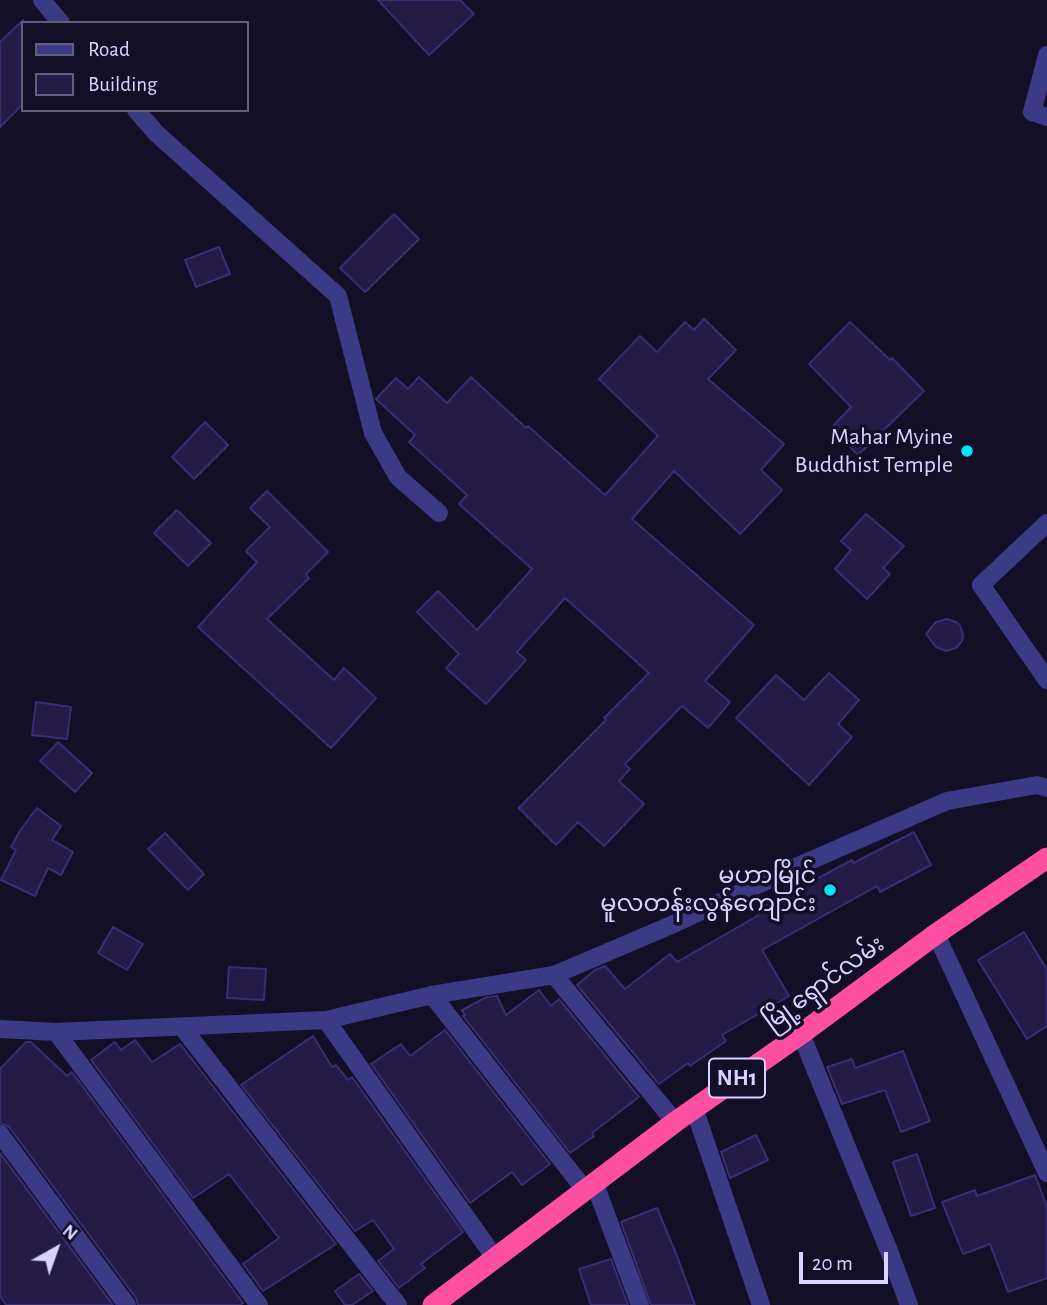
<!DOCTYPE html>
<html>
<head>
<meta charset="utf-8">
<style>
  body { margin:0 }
  #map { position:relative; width:1047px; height:1305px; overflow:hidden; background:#130f26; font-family:"Alegreya Sans",sans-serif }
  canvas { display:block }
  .legend { position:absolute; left:21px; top:21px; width:228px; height:91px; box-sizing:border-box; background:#130f26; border:2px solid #625e7d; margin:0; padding:9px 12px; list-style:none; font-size:21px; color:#d9d4ff }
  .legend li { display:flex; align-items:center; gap:14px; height:35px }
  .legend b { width:35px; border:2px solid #625e7d }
  .north { position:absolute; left:21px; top:1214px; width:70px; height:70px; -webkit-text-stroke:5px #130f26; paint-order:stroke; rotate:40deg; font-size:19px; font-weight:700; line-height:28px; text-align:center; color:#d9d4ff }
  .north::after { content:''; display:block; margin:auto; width:24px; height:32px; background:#d9d4ff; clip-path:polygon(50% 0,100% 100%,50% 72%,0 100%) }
  .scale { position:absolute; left:799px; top:1252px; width:89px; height:32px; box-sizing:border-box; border:4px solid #d9d4ff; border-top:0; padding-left:9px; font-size:21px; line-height:24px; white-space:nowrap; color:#d9d4ff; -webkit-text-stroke:5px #130f26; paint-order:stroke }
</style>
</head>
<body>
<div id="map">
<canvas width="1047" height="1305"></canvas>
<ul class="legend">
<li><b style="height:9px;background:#3d3a85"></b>Road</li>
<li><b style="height:19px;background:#241b47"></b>Building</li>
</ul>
<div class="north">N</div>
<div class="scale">20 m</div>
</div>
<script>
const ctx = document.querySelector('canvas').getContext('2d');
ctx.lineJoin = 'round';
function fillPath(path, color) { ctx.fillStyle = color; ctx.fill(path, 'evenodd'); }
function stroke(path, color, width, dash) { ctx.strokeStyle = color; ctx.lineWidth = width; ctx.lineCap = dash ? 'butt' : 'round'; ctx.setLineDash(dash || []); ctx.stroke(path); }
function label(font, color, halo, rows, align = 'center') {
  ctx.font = font + ' "Alegreya Sans","Noto Sans Myanmar",sans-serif'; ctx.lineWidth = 7; ctx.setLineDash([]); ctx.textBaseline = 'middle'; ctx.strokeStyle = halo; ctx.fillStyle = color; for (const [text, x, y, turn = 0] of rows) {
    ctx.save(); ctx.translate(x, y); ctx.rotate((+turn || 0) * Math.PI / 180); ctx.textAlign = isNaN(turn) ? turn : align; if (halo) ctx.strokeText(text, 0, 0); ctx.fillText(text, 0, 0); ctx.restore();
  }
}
const building = new Path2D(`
  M378 0H460L474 14 429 55Z
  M23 20V104L0 127V42Z
  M394 214 419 239 365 292 340 268Z
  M219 247 230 274 196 287 185 260Z
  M704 319 736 350 708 379 784 444 761 470 782 490 740 534 674 471 632 519 754 625 705 681 730 702 708 728 682 706 625 764 630 769 619 781 644 804 604 846 578 822 556 845 519 808 606 720 604 718 649 673 565 598 517 652 526 660 486 704 446 668 459 654 417 612 438 591 477 630 532 569 459 504 467 495 409 442 415 435 376 399 396 378 408 389 419 377 447 403 471 377 526 428 528 426 605 495 658 436 599 379 640 336 657 352 685 322 694 330Z
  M850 322 890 360 892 358 924 391 858 455 831 428 851 407 809 364Z
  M205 422 228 445 194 479 172 457Z
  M267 491 328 552 306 574 309 578 267 619 334 680 344 668 376 698 331 748 198 627 257 562 246 551 270 527 250 508Z
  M177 510 211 543 188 566 154 533Z
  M866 514 904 546 883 568 890 574 867 599 835 569 851 550 841 541Z
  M947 619 956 622 960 625 963 635 962 641 956 648 946 651 936 647 926 634 936 622Z
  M829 673 859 700 838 724 852 737 809 785 736 718 776 675 804 700Z
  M36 702 71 707 67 739 32 735Z
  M58 742 92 773 75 792 40 761Z
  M37 808 61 826 52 840 73 852 61 875 48 868 35 896 1 880 16 850 11 847 21 829Z
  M914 832 931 865 880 892 877 886 762 950 789 996 722 1035 726 1041 690 1066 688 1063 659 1084 577 985 595 970 605 966 625 989 670 954 677 962 759 915 757 911 852 860 853 863Z
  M165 833 204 874 188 890 148 849Z
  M113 927 143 944 127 970 98 953Z
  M1024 932 1047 970V1026L1027 1039 978 960Z
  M229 967 266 969 264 1000 227 998Z
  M539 990 551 1006 559 999 639 1097 592 1133 594 1136 570 1153 463 1016 465 1015 462 1010 487 997 497 996 506 1015Z
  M445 1030 550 1164 522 1185 512 1172 470 1203 371 1064 401 1044 410 1056Z
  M313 1036 332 1067 336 1065 348 1080 352 1077 463 1232 421 1264 425 1268 399 1288 378 1261 394 1249 373 1220 355 1231 241 1085Z
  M135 1040 152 1062 180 1044 336 1244 263 1291 243 1264 279 1238 229 1174 193 1198 91 1060 115 1042 121 1050Z
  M26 1042H31L67 1076 72 1072 243 1303 240 1305H138L136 1298 9 1127 0 1123V1069Z
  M903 1051 930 1121 901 1132 885 1090 842 1104 827 1067 852 1059 855 1068Z
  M756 1135 768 1160 730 1178 721 1152Z
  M0 1153 113 1305H6L0 1296Z
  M917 1154 935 1208 911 1216 893 1162Z
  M1035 1175 1047 1207V1278L1008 1292 990 1244 963 1254 942 1202 975 1190 977 1196Z
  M657 1208 677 1256 695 1305H651L621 1222Z
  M611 1259 628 1305H591L579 1269Z
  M359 1274 373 1291 352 1305H345L335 1291Z`);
fillPath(building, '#241b47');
stroke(building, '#3b2d73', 2);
stroke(new Path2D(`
  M42 0 61 23
  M1047 55 1032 112 1047 117
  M136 110 156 133 338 296 373 433 398 477 439 513
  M1047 523 981 585 1047 680
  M936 934 1047 1173
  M554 975 675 1122
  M432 995 585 1190
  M326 1020 495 1258
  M182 1027 398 1305
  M0 1029 56 1032 326 1020 432 995 554 975 669 926 798 866 947 801 1037 785 1047 788
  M56 1032 259 1305
  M801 1034 889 1251 909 1305
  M694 1108 761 1305
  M0 1134 127 1305
  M594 1182 640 1305`), '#3d3a85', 18);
stroke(new Path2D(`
  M433 1305 675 1122 801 1034 936 934 1047 858`), '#ff4fa3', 21);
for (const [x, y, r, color] of [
  [967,451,7,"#00e5ff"],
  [830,890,7,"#00e5ff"]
]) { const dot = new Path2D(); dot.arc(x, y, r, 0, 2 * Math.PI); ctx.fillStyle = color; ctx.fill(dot); stroke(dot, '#130f26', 2.5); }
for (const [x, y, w] of [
  [737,1078,56]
]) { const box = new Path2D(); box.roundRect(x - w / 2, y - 19.5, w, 39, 5); ctx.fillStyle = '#130f26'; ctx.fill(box); stroke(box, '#d9d4ff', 2); }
label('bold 23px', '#d9d4ff', null, [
  ["NH1",737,1078]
]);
label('24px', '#d9d4ff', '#130f26', [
  ["Mahar Myine",953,437],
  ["Buddhist Temple",953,465],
  ["မဟာမြိုင်",816,876],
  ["မူလတန်းလွန်ကျောင်း",816,904]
], 'right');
label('24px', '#d9d4ff', '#130f26', [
  ["မြို့ရှောင်လမ်း",824,983,-36]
]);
</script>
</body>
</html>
